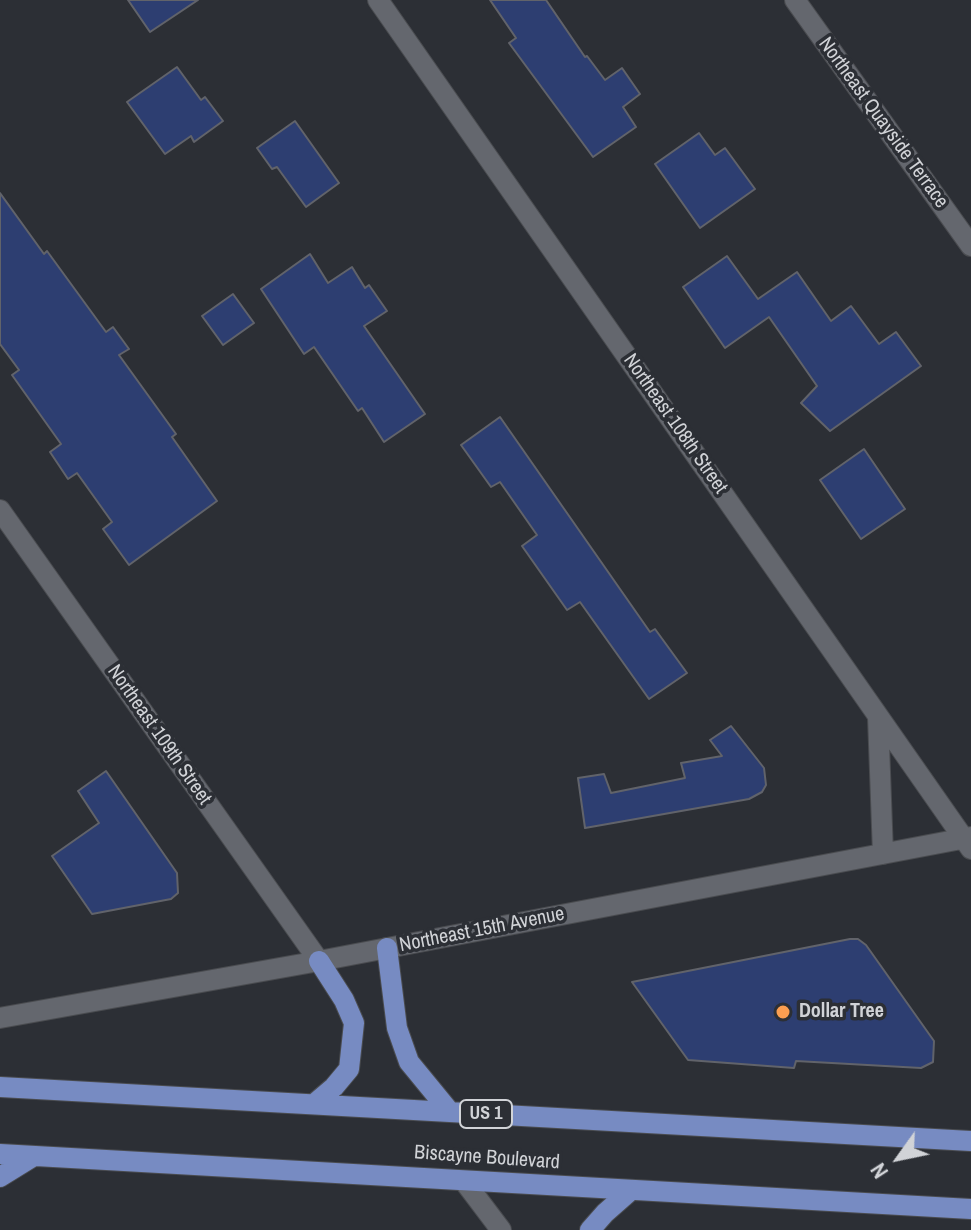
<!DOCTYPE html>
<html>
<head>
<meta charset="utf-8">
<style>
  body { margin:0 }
  #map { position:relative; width:971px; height:1230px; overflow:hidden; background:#2c2f35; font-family:"Archivo Narrow",sans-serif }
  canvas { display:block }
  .north { position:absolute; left:859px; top:1118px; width:80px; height:80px; -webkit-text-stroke:6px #2c2f35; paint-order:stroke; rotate:237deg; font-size:22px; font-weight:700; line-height:32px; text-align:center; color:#d1d3d7 }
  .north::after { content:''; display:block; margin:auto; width:28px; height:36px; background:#d1d3d7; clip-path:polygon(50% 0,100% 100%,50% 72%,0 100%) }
</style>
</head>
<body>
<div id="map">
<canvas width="971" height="1230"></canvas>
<div class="north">N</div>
</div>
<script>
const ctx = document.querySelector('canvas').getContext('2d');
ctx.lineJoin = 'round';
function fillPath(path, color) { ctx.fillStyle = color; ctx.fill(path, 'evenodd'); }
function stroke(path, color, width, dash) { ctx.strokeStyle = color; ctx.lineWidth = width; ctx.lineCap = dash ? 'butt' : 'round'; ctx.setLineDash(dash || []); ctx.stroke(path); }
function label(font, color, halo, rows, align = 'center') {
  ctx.font = font + ' "Archivo Narrow",sans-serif'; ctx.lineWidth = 7; ctx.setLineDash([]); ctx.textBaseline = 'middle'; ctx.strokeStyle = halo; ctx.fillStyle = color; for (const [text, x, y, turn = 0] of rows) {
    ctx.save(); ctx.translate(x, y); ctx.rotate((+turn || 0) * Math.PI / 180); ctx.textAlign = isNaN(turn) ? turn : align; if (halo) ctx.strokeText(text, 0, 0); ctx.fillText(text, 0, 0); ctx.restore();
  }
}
const building = new Path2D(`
  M128 0H198L150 32Z
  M490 0H546L585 57 587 56 605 80 622 68 640 94 623 107 636 127 593 157 509 43 516 38Z
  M177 67 201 100 205 97 223 121 194 142 191 136 165 154 127 102Z
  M295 121 339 183 306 207 277 167 272 169 257 148Z
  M699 133 715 155 725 148 755 189 700 228 655 164Z
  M0 193 44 254 47 251 106 332 113 327 129 349 119 355 176 434 172 437 217 501 129 565 103 529 112 522 77 473 68 479 50 452 61 444 12 375 19 370 0 344Z
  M310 254 328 283 352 267 365 288 369 285 387 311 364 326 425 414 384 442 362 408 358 411 314 347 304 354 261 289Z
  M727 256 758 299 797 272 831 321 851 306 879 344 896 332 921 366 830 431 801 403 817 386 769 317 725 348 683 287Z
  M233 294 254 323 223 345 202 316Z
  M500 417 650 632 655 629 687 673 649 699 580 602 567 610 522 546 537 535 500 482 491 487 461 445Z
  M864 449 905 509 861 539 820 480Z
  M731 726 764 768 766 785 762 792 749 799 585 828 578 778 604 774 611 793 685 778 681 763 722 756 710 740Z
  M106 771 177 873 178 893 171 899 92 914 52 856 99 823 78 791Z
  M850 939H858L866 945 934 1041 933 1062 921 1068 796 1061 794 1068 688 1060 632 982Z`);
fillPath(building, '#2d3e71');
stroke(building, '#61636a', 2);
const street = new Path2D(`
  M378 0 971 849
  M795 0 971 246
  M0 510 319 961
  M878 717 883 854
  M0 1018 319 961 971 837
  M464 1181 501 1230`);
const primary = new Path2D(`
  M387 948 397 1028 409 1062 450 1112
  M0 1087 971 1141
  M314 1104 334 1087 349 1069 354 1023 344 1000 319 961
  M0 1154 971 1209
  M0 1177 34 1156
  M590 1230 605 1213 630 1191`);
stroke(street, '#4a4c50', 22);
stroke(primary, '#4a4c50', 22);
stroke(street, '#64676e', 20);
stroke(primary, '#778bc2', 20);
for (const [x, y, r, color] of [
  [783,1012,8,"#fb9e51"]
]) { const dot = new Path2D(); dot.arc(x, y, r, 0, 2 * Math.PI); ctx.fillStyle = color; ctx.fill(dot); stroke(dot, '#2c2f35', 3); }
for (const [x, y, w] of [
  [486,1114,52]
]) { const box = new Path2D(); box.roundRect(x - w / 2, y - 14, w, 28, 6); ctx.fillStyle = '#2c2f35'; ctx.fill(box); stroke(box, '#d1d3d7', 2); }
label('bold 18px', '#d1d3d7', null, [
  ["US 1",486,1114]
]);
label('20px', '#d1d3d7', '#2c2f35', [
  ["Northeast Quayside Terrace",883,123,54],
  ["Northeast 108th Street",675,424,55],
  ["Northeast 109th Street",159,735,55],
  ["Northeast 15th Avenue",482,930,-11],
  ["Biscayne Boulevard",487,1158,4]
]);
label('bold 20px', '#d1d3d7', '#2c2f35', [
  ["Dollar Tree",799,1012]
], 'left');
</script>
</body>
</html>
